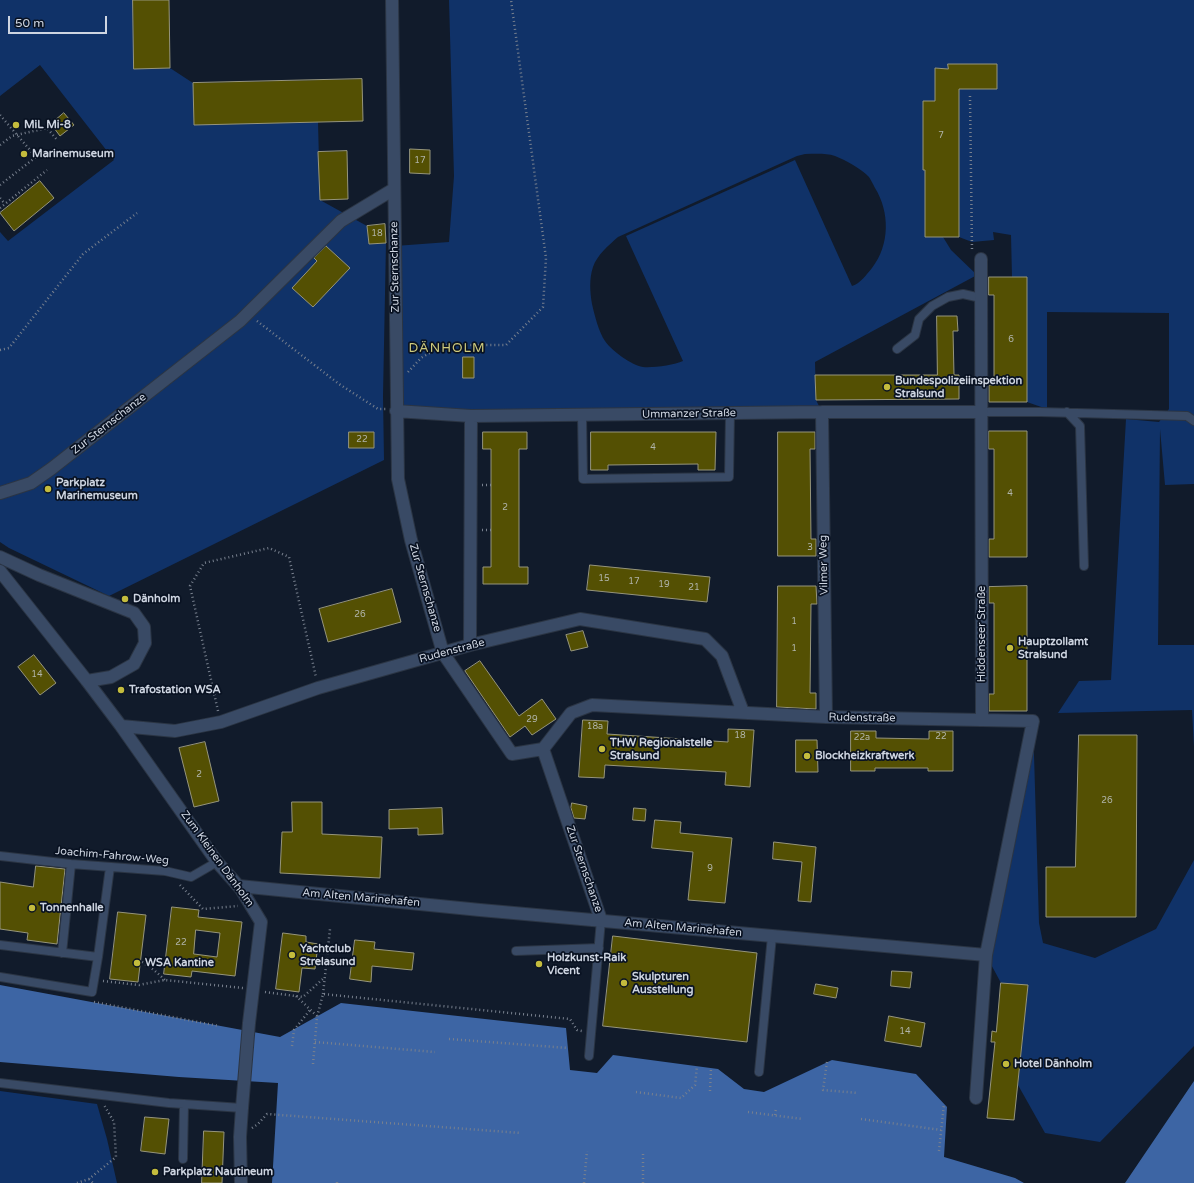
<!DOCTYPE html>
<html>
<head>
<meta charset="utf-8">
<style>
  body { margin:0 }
  #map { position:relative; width:1194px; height:1183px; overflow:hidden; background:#111b2b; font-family:"Varela Round",sans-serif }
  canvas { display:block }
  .scale { position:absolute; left:8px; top:16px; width:99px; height:18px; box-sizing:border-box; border:2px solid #ced5e1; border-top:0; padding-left:5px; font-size:12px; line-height:14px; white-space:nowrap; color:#ced5e1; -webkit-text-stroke:3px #091222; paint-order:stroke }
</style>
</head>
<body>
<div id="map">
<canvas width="1194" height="1183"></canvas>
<div class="scale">50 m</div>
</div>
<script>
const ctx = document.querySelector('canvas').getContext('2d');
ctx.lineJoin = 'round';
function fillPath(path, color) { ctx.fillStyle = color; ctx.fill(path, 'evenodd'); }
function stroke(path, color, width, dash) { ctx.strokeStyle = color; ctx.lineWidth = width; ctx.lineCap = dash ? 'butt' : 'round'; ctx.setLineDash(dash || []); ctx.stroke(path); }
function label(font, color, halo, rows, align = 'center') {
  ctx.font = font + ' "Varela Round",sans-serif'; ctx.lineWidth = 3.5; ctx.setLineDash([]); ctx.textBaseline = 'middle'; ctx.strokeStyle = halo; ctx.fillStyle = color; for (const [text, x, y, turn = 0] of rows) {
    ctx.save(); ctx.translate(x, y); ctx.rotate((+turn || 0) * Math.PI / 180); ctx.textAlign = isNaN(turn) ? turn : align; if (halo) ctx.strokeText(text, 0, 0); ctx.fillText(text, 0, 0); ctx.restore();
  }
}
fillPath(new Path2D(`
  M0 0H133L134 68H170L193 83 194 125 318 122 320 200 367 226 369 244 386 243 383 396 384 460 109 596 9 548 0 542V232L8 241 114 160 40 65 0 96Z
  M449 0H1194V484L1165 485 1160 429 1158 645H1194V747L1192 710 1058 713 1079 681 1111 680 1126 419 1159 422 1169 409V313L1047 312V409L1027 402V277H1012L1011 235 993 232 994 240 972 242 959 237V101L949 89H997V64H949L948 69 935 68V101H923V170H925V237H943L951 250 977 275 815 362 816 400 822 412 396 411 395 246 449 242 454 176ZM805 154C815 154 826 153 835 156 845 160 862 169 869 177 871 180 873 184 875 188 890 212 890 245 872 268 866 275 861 283 852 286L795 160 626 236 683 361C674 365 653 368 643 367 631 365 612 351 605 341 599 333 594 313 592 304 590 292 589 279 593 267 597 255 609 245 618 237L797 156Z
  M1033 721 1039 923 1043 943 1095 958 1156 929 1194 860V1046L1100 1142 1045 1133 1018 1085 1028 986 1001 983 986 955Z
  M0 1091 97 1104 107 1139 117 1183H0Z`), '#103268');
fillPath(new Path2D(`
  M0 985 280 1037 341 1003 566 1028 570 1070 597 1073 613 1055 718 1069 744 1089 764 1092 832 1060 916 1074 947 1107 944 1157 1015 1178 1024 1183H272L278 1083 179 1077 0 1062Z
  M1194 1081V1183H1125Z`), '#3d65a4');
const building = new Path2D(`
  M133 0H169L170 68 134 69Z
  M948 64H997V89H959V237H925V170H923V101H935V68L948 69Z
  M362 79 363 121 194 125 193 83Z
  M64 113 74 125 60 136 51 124Z
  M410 149 430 150V174L410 173Z
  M347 151 348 199 320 200 318 152Z
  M40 181 54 198 14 231 0 213Z
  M385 224 386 243 369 244 367 226Z
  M326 246 350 268 313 307 292 288 317 261 314 258Z
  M989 277H1027V402H989V385H994V295H989Z
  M937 316H957L958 331H953L954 375H959V399L816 400 815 375H937Z
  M463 357H474V378H463Z
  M989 431H1027V557H989V539H994V449H989Z
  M349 432H374V448H349Z
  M483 432H527V449H519V567H528V584H483V567H491V449H483Z
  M591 432H716L715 470H698V464L608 465V470H591Z
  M778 432H815V449H810L811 539H816V556H778Z
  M590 565 710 577 707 602 587 590Z
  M778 586H816L817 604H811L810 693H816V709L777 707Z
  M1027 586V711H989V694H994V603H989V587Z
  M392 589 401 622 328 642 319 609Z
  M583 631 588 647 571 651 566 635Z
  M34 655 56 683 40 695 18 667Z
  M480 661 519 716 542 699 556 719 532 735 525 726 510 737 465 671Z
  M583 720 608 721 607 734 728 742V729L754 730 750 787 725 785 726 772 605 765 604 778 579 777Z
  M851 731H876V738L929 739V731H953V771H928V768H875V771H851Z
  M1079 735H1137L1136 917H1046V867H1075Z
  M796 740H817L818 772H796Z
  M205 742 219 801 194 807 179 748Z
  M292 802H322V834L382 837 380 878 280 873 282 832H292Z
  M572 803 587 806 585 819 574 818 571 808Z
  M442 808 443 834 418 835V828L389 829V810Z
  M634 808 646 809 645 821 633 820Z
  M655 820 681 822 680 833 732 838 725 903 688 900 693 852 652 848Z
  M774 842 816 847 811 902 798 901 802 862 773 859Z
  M36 866 65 869 57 944 27 940 28 933 0 929V882L33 887Z
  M172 907 199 910 198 917 242 922 235 976 192 971 191 977 164 974ZM196 930 220 933 217 957 194 954Z
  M118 912 146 915 138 982 110 979Z
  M283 933 306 936V942L318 944 315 969 302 968 299 992 276 989Z
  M613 936 757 953 747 1042 603 1026Z
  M355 940 375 942 374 949 414 953 412 970 372 966 371 982 350 979Z
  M892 971 912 972 910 988 891 986Z
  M1001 983 1028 985 1014 1120 987 1118 995 1042H991L992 1031 996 1032Z
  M816 984 838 988 836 998 814 994Z
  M889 1016 925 1023 921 1047 885 1041Z
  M145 1117 169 1119 165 1154 141 1151Z
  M204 1131 224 1132 222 1183H202Z`);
fillPath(building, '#545003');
stroke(building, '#96957c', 1);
const service = new Path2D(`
  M897 349 915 335 919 319 932 306 948 297 963 294 981 298
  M982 412H1040L1187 416 1194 421
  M1067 412 1080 426 1084 566
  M582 415 583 479 729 477 730 414
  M0 856 71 864 165 871 191 877 217 862
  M0 945 98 957 110 867
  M516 951 599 948
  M62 953 71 864
  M0 977 92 992 98 957
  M589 1056 601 920
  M759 1072 772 936
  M0 1083 169 1103 242 1108
  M183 1159 184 1104`);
const minor = new Path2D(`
  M392 0 398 479 411 540 443 653 512 754 543 749 601 920
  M981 259 982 720
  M396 411 471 416 822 412H982
  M822 412 826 717
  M0 493 31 483 51 469 240 321 341 221 394 189
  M0 557 39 575 134 613 144 627 145 643 134 664 111 677 87 681
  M0 571 87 681 121 726 217 862 241 889 261 922 249 1023 242 1108 240 1137 241 1183
  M470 645 471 416
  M121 726 175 731 221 722 318 688 470 645 580 619 705 639 722 656 743 712
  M543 749 571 713 592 705 826 717 1033 721 986 955
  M239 886 480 910 986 955 976 1098`);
stroke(service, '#2b3544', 10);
stroke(minor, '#2b3544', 14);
stroke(new Path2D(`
  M970 96 972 251
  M0 115 36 157 0 185
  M0 145 12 136 47 128 58 141
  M0 198 5 204
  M0 208 47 170
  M257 321 339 384 378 409H386
  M0 350 9 348 83 254 137 213
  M408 372 421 358 443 345H506L543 307 546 258 511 0
  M482 485H491
  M482 530H491
  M218 711 190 586 204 563 269 548 289 557 316 677
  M180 885 203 909 238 906
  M142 962 154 970 165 980
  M103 981 139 985 165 980 243 988
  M265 992 303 997 325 977
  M323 994 330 929
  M296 996 317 1016
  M94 1002 219 1026
  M449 1039 568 1048
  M315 1042 435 1052
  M292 1046 294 1030 310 1010
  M827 1062 823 1090 858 1093
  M313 1064 317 1017 323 994 570 1019 577 1030 582 1031
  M710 1091 711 1068
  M636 1092 681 1098 695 1085 697 1066
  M748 1112 803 1119
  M775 1115 776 1108
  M861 1119 941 1130
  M252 1128 258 1124 267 1114 521 1133
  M939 1151 944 1104
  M89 1179 93 1183
  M77 1183 89 1179 116 1157 114 1122 104 1105
  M337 1183V1182
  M584 1183 587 1151
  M643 1183V1152`), '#78808e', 2.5, [1, 3]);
stroke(service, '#394a65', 8);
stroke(minor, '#394a65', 12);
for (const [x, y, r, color] of [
  [16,125,4,"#c4bc3d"],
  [24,154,4,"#c4bc3d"],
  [887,387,4,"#c4bc3d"],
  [48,489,4,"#c4bc3d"],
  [125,599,4,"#c4bc3d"],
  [1010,648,4,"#c4bc3d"],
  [121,690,4,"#c4bc3d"],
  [602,749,4,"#c4bc3d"],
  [807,756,4,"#c4bc3d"],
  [32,908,4,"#c4bc3d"],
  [292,955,4,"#c4bc3d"],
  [137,963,4,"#c4bc3d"],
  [539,964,4,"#c4bc3d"],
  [624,983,4,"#c4bc3d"],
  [1006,1064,4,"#c4bc3d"],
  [155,1172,4,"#c4bc3d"]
]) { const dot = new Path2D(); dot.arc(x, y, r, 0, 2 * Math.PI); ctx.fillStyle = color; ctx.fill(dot); stroke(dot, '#091222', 1.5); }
label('9px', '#b0b4aa', null, [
  ["7",941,136],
  ["17",420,161],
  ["18",377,234],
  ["6",1011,340],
  ["22",362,440],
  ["4",653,448],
  ["4",1010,494],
  ["2",505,508],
  ["3",810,548],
  ["15",604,579],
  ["17",634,582],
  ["19",664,585],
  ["21",694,588],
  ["26",360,615],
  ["1",794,622],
  ["1",794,649],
  ["14",37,675],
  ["29",532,720],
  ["18a",595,727],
  ["18",740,736],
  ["22",941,737],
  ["22a",862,738],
  ["2",199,775],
  ["26",1107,801],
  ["9",710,869],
  ["22",181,943],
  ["14",905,1032]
]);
label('bold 11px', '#ced5e1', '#091222', [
  ["MiL Mi-8",24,125],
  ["Marinemuseum",32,154],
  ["Bundespolizeiinspektion",895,381],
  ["Stralsund",895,394],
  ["Parkplatz",56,483],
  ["Marinemuseum",56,496],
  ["Dänholm",133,599],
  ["Hauptzollamt",1018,642],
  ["Stralsund",1018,655],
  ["Trafostation WSA",129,690],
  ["THW Regionalstelle",610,743],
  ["Stralsund",610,756],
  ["Blockheizkraftwerk",815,756],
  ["Tonnenhalle",40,908],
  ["Yachtclub",300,949],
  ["Strelasund",300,962],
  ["Holzkunst-Raik",547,958],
  ["Vicent",547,971],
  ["WSA Kantine",145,963],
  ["Skulpturen",632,977],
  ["Ausstellung",632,990],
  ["Hotel Dänholm",1014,1064],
  ["Parkplatz Nautineum",163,1172]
], 'left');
label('11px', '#ced5e1', '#091222', [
  ["Zur Sternschanze",395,267,-91],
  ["Ummanzer Straße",689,414,-1],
  ["Zur Sternschanze",109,424,-38],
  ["Vilmer Weg",824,565,-91],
  ["Zur Sternschanze",425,588,74],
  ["Hiddenseer Straße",982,634,-90],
  ["Rudenstraße",452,651,-15],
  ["Rudenstraße",862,718,1],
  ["Joachim-Fahrow-Weg",112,856,5],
  ["Zum Kleinen Dänholm",217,859,54],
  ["Zur Sternschanze",584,869,71],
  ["Am Alten Marinehafen",361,898,5],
  ["Am Alten Marinehafen",683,928,5]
]);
ctx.letterSpacing = '1px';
label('13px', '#d0cc7e', '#091222', [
  ["DÄNHOLM",447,349]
]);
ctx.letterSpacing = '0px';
</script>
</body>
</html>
